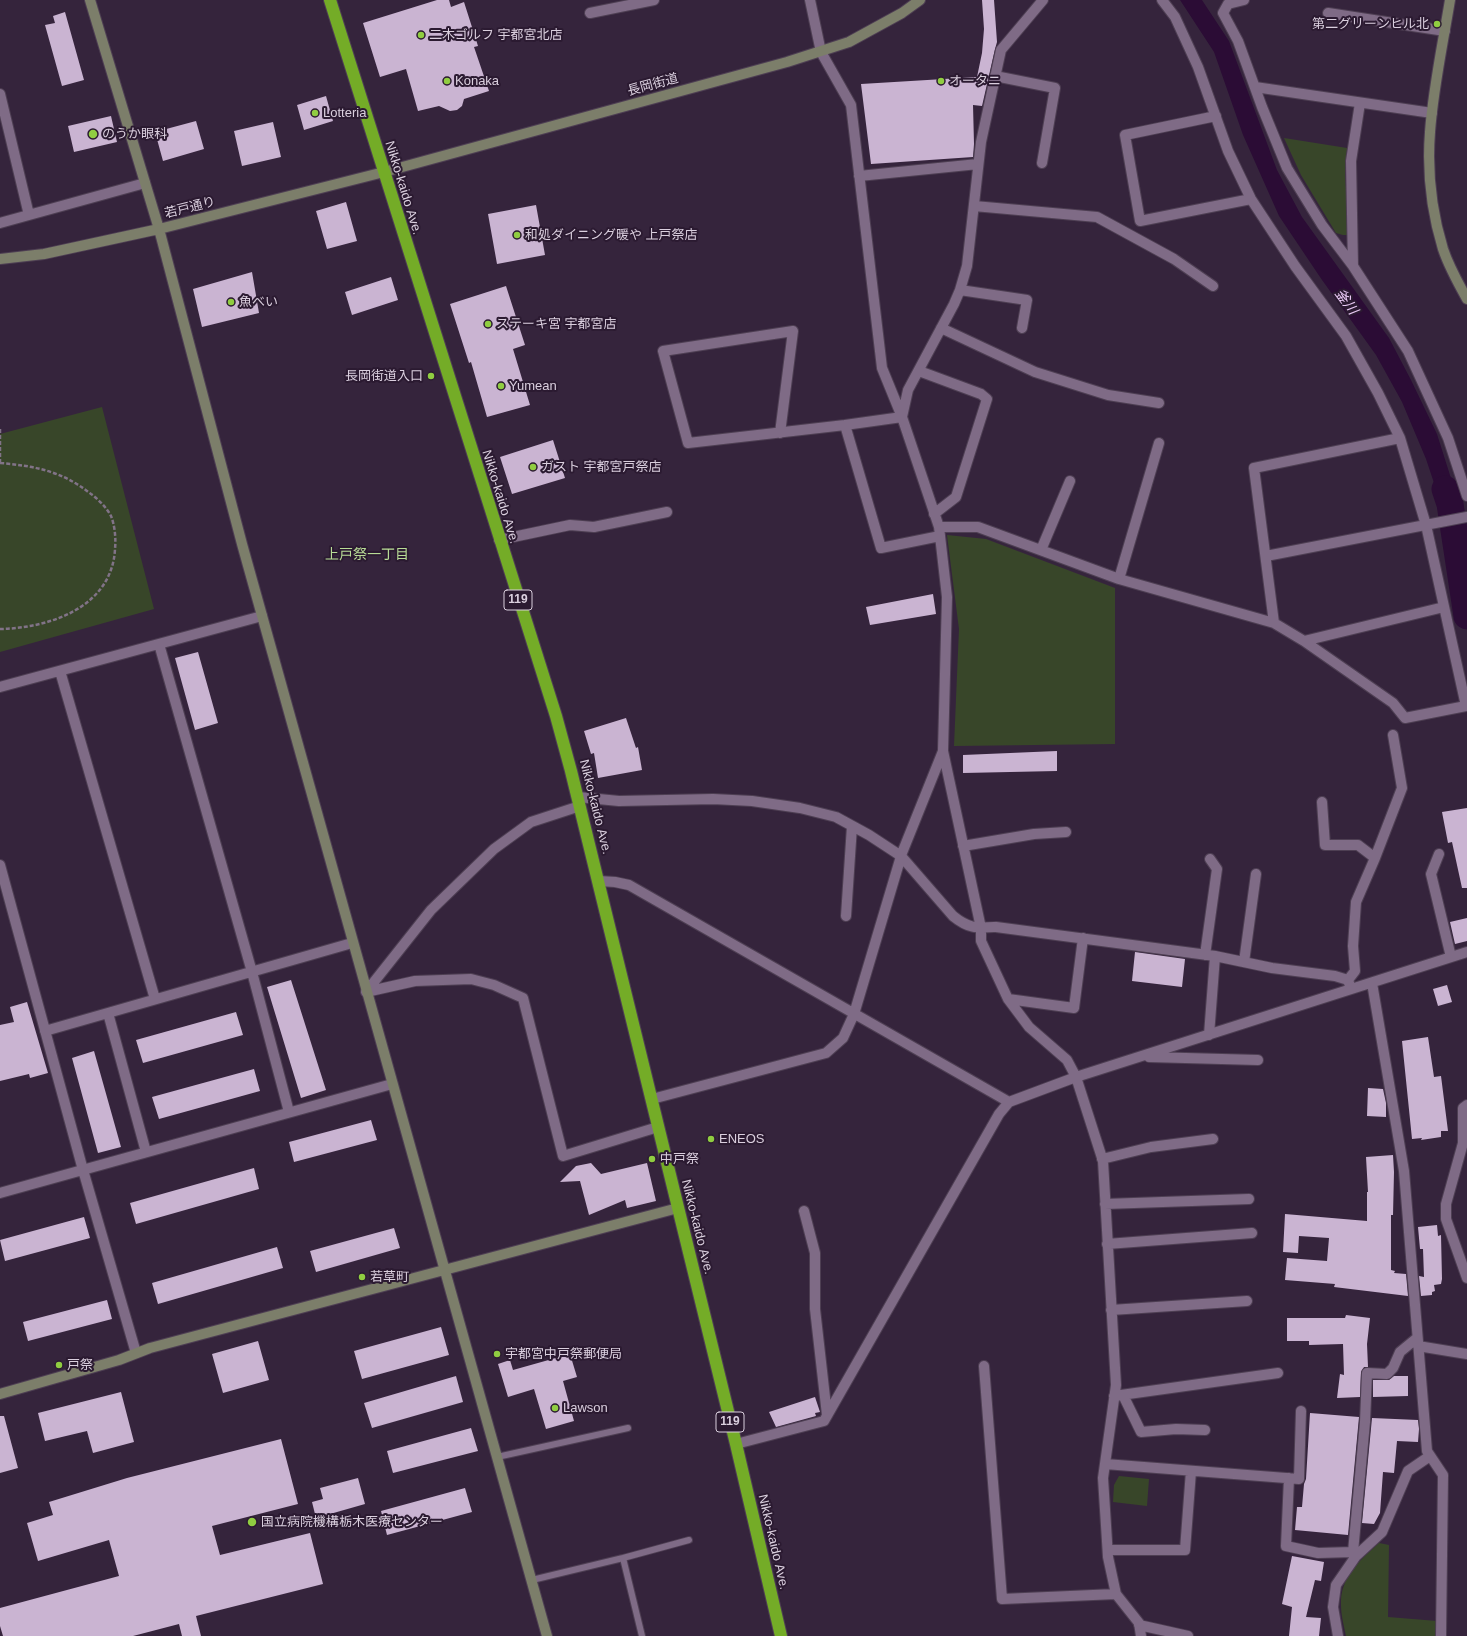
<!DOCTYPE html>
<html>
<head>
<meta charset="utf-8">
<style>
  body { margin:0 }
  canvas { display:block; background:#35243c }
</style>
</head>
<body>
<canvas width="1467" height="1636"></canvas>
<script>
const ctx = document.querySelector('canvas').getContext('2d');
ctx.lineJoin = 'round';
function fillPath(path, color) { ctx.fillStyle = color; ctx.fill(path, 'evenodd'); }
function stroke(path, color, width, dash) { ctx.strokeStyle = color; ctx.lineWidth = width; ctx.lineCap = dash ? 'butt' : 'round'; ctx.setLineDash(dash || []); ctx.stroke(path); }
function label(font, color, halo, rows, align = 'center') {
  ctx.font = font + ' Arial,"Noto Sans JP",sans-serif'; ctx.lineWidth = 4; ctx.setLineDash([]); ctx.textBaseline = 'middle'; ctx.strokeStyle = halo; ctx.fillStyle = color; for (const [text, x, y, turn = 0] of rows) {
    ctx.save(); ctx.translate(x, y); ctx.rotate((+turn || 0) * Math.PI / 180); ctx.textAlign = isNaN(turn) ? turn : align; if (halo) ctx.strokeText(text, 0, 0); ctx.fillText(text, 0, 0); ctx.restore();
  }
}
fillPath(new Path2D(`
  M1284 138 1347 148 1345 174 1349 232 1347 235H1343L1336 233 1301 175Z
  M102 407 154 609 0 652V434Z
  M947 535 986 539 1115 588V744L954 746 959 629Z
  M1119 1476 1149 1479 1147 1506 1113 1502 1114 1485Z
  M1379 1543 1389 1545 1388 1617 1437 1621 1436 1636H1346C1344 1626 1341 1615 1341 1605 1340 1577 1360 1560 1379 1543Z`), '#384629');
fillPath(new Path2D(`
  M1180 0H1202L1229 41 1277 170 1302 217 1389 338 1411 380 1437 434 1462 513 1445 516 1426 459 1402 402 1376 355 1322 280 1279 216 1243 135 1214 52Z
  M1466 531 1467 537V627L1447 533Z`), '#2b0c35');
stroke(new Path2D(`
  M1445 489 1450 504 1467 616`), '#2b0c35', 27);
fillPath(new Path2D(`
  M437 0H449L451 7 464 2 478 46 474 47 489 91 464 99 462 106 457 110 450 111 439 106 418 111 406 69 380 77 363 23Z
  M982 0H994L997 42 995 49 982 106 973 105 974 144 973 157 871 164 861 84 977 77 982 53 984 29Z
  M65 12 84 80 62 86 45 25 55 23 53 16Z
  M326 96 333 121 304 130 297 105Z
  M111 116 117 142 74 152 68 126Z
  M196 121 204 149 163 161 155 132Z
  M273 122 281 157 242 166 234 131Z
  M346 202 357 241 327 249 316 211Z
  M536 205 545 255 497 264 488 214Z
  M252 272 259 313 202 327 193 289Z
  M391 277 398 300 352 315 345 292Z
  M506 286 525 345 513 349 530 405 487 417 471 362 469 363 450 304Z
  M553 440 565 478 512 494 500 457Z
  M933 594 936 614 870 625 866 607Z
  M198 652 218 723 195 730 175 658Z
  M626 718 636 748 638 747 642 770 598 778 594 753 591 754 584 731Z
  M1057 751V771L963 773V755Z
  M1467 808V888H1462L1452 842 1448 843 1442 812Z
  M1467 918V941L1455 944 1450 922Z
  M1135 952 1185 959 1182 987 1132 981Z
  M291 980 326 1090 301 1098 267 987Z
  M1447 985 1452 1002 1438 1006 1433 989Z
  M27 1002 48 1073 30 1078 29 1074 0 1081V1025L14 1022 10 1007Z
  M236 1012 243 1035 143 1063 136 1040Z
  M1428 1037 1434 1077 1441 1076 1448 1131H1441V1137L1421 1140 1422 1138 1412 1139 1402 1041Z
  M94 1051 121 1147 98 1153 72 1058Z
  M254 1069 260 1091 159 1119 152 1097Z
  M1368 1088 1383 1089 1386 1103V1117L1367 1116Z
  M371 1120 377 1140 294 1162 289 1142Z
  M1393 1155 1394 1172 1393 1215H1391V1270L1395 1271 1394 1273 1406 1274 1408 1296 1334 1287 1335 1284 1285 1280 1287 1258 1327 1261 1329 1238 1299 1236 1298 1253 1283 1252 1285 1214 1367 1221V1192H1368L1366 1157Z
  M591 1163 601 1174 647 1163 656 1201 627 1208 625 1200 589 1215 580 1181 560 1182 576 1166Z
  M254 1168 259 1189 136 1224 130 1203Z
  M84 1217 90 1238 5 1261 0 1240Z
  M1437 1225 1438 1236 1441 1235 1442 1279 1441 1284 1434 1285 1435 1291 1432 1292V1295L1421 1296 1419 1276 1424 1277 1423 1249H1420L1418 1227Z
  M394 1228 400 1248 316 1272 310 1251Z
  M277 1247 283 1268 158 1304 152 1283Z
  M107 1300 112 1319 28 1341 23 1322Z
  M1346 1315 1370 1318 1367 1344 1368 1367H1364L1361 1372 1360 1397 1337 1398 1340 1374 1344 1375 1343 1344 1309 1345V1341H1287V1318H1345Z
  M441 1327 449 1355 362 1379 354 1351Z
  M258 1341 269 1380 223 1393 212 1354Z
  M570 1354 577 1377 563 1381 574 1421 546 1429 534 1389 508 1397 498 1364 510 1360 513 1370Z
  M456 1376 463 1402 372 1428 364 1403Z
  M1394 1376H1408V1396L1373 1397V1380H1389Z
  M121 1392 134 1442 93 1453 87 1431 45 1441 38 1413Z
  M815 1397 820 1412 815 1413 816 1416 776 1427 769 1412Z
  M1310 1413 1359 1417 1348 1535 1295 1530 1297 1507H1302L1304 1484 1306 1479Z
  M0 1416H4L18 1468 0 1473Z
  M1372 1418 1418 1420 1419 1429 1418 1442 1397 1441 1394 1473 1383 1472 1380 1513 1374 1524 1362 1523Z
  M471 1428 478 1451 393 1473 387 1451Z
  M281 1439 298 1504 212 1526 220 1555 310 1533 323 1584 196 1616 201 1636H182L179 1624 133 1636H3L0 1626V1608L119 1576 109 1540 38 1561 27 1523 53 1515 49 1502 127 1478Z
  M358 1478 365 1504 316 1518 312 1502 323 1499 320 1488Z
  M465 1488 472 1512 387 1535 381 1511Z
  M1292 1556 1324 1562 1321 1581 1315 1580 1306 1617 1321 1618 1319 1636H1289L1292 1607 1282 1604Z`), '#cab4d2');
const lane = new Path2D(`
  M497 1457 628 1428
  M623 1558 642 1636
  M532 1580 623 1558 689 1540`);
const street = new Path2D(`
  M810 0 821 52 851 105 882 368 902 417 845 425 881 548 940 536
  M1043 0 1001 50 981 142 967 266 960 290 954 304 908 390 902 417 939 527 947 597 943 751 981 928V941L1008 999 1029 1027 1067 1060 1076 1077 1103 1161 1116 1385 1103 1478 1108 1557 1116 1594 1139 1623 1141 1636
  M1162 0 1175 17 1198 67 1228 151 1251 199 1295 266 1346 336 1378 393 1400 438 1426 525 1466 706 1405 718 1393 703 1304 641
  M1244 0 1228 4 1223 13 1238 41 1262 107 1287 168 1322 225 1353 266 1408 351 1448 438 1467 496
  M590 13 654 0
  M1328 13 1445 31
  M995 76 1055 88 1042 163
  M1255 87 1432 113
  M0 94 29 215
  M1216 116 1125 135 1140 221 1251 199
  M859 176 978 164
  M974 206 1097 217 1174 259 1213 286
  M0 223 145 183
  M1353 266 1351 161 1360 103
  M960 290 1027 300 1022 328
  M941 328 1035 372 1108 395 1159 403
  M919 371 981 394 987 399 956 497 934 514
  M780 433 793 331 663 351 688 443 845 425
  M1400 438 1254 468 1274 623 1304 641 1444 607
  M939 527H978L1119 579 1274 623
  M499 540 570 525 594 527 667 512
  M1041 550 1070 481
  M1266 556 1467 517
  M1119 579 1159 443
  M159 644 252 972 289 1112
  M60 671 155 999
  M0 687 262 616
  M578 797 619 801 713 799 752 801 800 808 836 817 869 835 901 856 953 916C969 929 977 928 996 927L1215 956 1272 968 1335 976 1348 980 1351 989
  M1322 802 1325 845H1358L1375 858 1356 902 1353 946 1355 971 1348 980
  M963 846 1034 834 1066 832
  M1439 854 1431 874 1451 957
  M1375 858 1402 788 1393 735
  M0 865 83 1170 136 1353
  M599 881 615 882 629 885 1009 1102 1076 1077 1467 952
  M846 916 852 826
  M1205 955 1217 869 1210 859
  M1244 962 1256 874
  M1372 983 1404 1171 1427 1451 1443 1475 1441 1636
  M366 992 415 981 471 979 494 985 523 998 563 1156 658 1127
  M366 992 431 910 494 849 531 822 580 806
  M1008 999 1074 1008 1083 938
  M108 1013 146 1152
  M45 1031 352 943
  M1209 1035 1215 956
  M1149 1057 1258 1060
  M652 1099 826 1053 843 1038 854 1014 902 853 943 751
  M1467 1105 1463 1108V1143L1446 1204V1219L1467 1278
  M1102 1159 1151 1147 1213 1139
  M0 1193 392 1084
  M1105 1204 1249 1199
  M804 1211 815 1253V1309L827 1415
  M1107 1244 1252 1233
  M1111 1310 1247 1301
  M1418 1346 1467 1354
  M984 1366 1002 1599 1116 1594
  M1123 1395 1141 1432 1176 1429 1205 1430
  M1114 1396 1278 1373
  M736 1444 824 1421 999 1114 1009 1102
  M1105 1464 1299 1479 1301 1411
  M1289 1478 1286 1546 1318 1553 1353 1552
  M1108 1550H1185L1191 1471
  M1356 1556 1353 1552 1365 1422 1367 1373 1387 1374 1393 1368 1400 1352 1417 1338
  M1139 1625 1188 1636
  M1338 1636 1333 1607 1336 1585 1356 1556 1382 1532 1408 1471 1430 1456`);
const secondary = new Path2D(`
  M90 0 159 229 242 544 547 1636
  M1450 0C1443 43 1433 89 1430 132 1427 171 1432 213 1443 249 1449 267 1458 283 1467 299
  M0 259 44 254 159 229 384 172 787 62 849 42 902 13 920 0
  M0 1394 119 1360 150 1348 678 1208`);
const highway = new Path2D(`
  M330 0 556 716 571 771 736 1444 781 1636`);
stroke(lane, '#4e3f53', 8);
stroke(street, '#4e3f53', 12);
stroke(secondary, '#4e3f53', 12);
stroke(highway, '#4e3f53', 14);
stroke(new Path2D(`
  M0 463C35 466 62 471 91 494 98 499 107 508 111 516 115 526 116 539 115 549 112 607 50 628 0 629
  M0 463V428`), '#817387', 2.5, [4, 2]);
stroke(lane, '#7f6b86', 6);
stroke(street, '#7f6b86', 10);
stroke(secondary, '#7c7e6a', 10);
stroke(highway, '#74ac27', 12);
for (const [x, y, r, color] of [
  [1437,24,4,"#90cd41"],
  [421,35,4,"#90cd41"],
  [447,81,4,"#90cd41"],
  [941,81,4,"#90cd41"],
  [315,113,4,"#90cd41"],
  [93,134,5,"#90cd41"],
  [517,235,4,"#90cd41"],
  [231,302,4,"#90cd41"],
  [488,324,4,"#90cd41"],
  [431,376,4,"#90cd41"],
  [501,386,4,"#90cd41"],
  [533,467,4,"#90cd41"],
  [711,1139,4,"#90cd41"],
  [652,1159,4,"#90cd41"],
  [362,1277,4,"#90cd41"],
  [497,1354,4,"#90cd41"],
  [59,1365,4,"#90cd41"],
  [555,1408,4,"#90cd41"],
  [252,1522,5,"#90cd41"]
]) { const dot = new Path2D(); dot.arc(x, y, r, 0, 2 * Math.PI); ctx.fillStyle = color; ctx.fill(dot); stroke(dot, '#2b1a31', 1.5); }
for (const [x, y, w] of [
  [518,600,28],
  [730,1422,28]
]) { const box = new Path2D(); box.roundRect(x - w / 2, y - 10, w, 20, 3); ctx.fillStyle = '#2b1a31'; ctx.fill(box); stroke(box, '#dacfde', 1); }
label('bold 12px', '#dacfde', null, [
  ["119",518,600],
  ["119",730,1422]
]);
label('13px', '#dacfde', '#2b1a31', [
  ["第二グリーンヒル北",1429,24,"right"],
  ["二木ゴルフ 宇都宮北店",429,35],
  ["Konaka",455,81],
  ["オータニ",949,81],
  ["Lotteria",323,113],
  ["のうか眼科",102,134],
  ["和処ダイニング暖や 上戸祭店",525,235],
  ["魚べい",239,302],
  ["ステーキ宮 宇都宮店",496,324],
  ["長岡街道入口",423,376,"right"],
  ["Yumean",509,386],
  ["ガスト 宇都宮戸祭店",541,467],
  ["ENEOS",719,1139],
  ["中戸祭",660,1159],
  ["若草町",370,1277],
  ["宇都宮中戸祭郵便局",505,1354],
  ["戸祭",67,1365],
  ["Lawson",563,1408],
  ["国立病院機構栃木医療センター",261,1522]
], 'left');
label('13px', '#dacfde', '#2b1a31', [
  ["長岡街道",653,85,-15],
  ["Nikko-kaido Ave.",403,188,73],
  ["若戸通り",190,208,-14],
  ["Nikko-kaido Ave.",500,497,73],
  ["Nikko-kaido Ave.",595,807,76],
  ["Nikko-kaido Ave.",697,1227,76],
  ["Nikko-kaido Ave.",773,1542,77]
]);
label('italic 14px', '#ebcbf6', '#2b1a31', [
  ["釜川",1346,302,54]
]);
label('14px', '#b8dc96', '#2b1a31', [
  ["上戸祭一丁目",367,555]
]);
</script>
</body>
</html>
